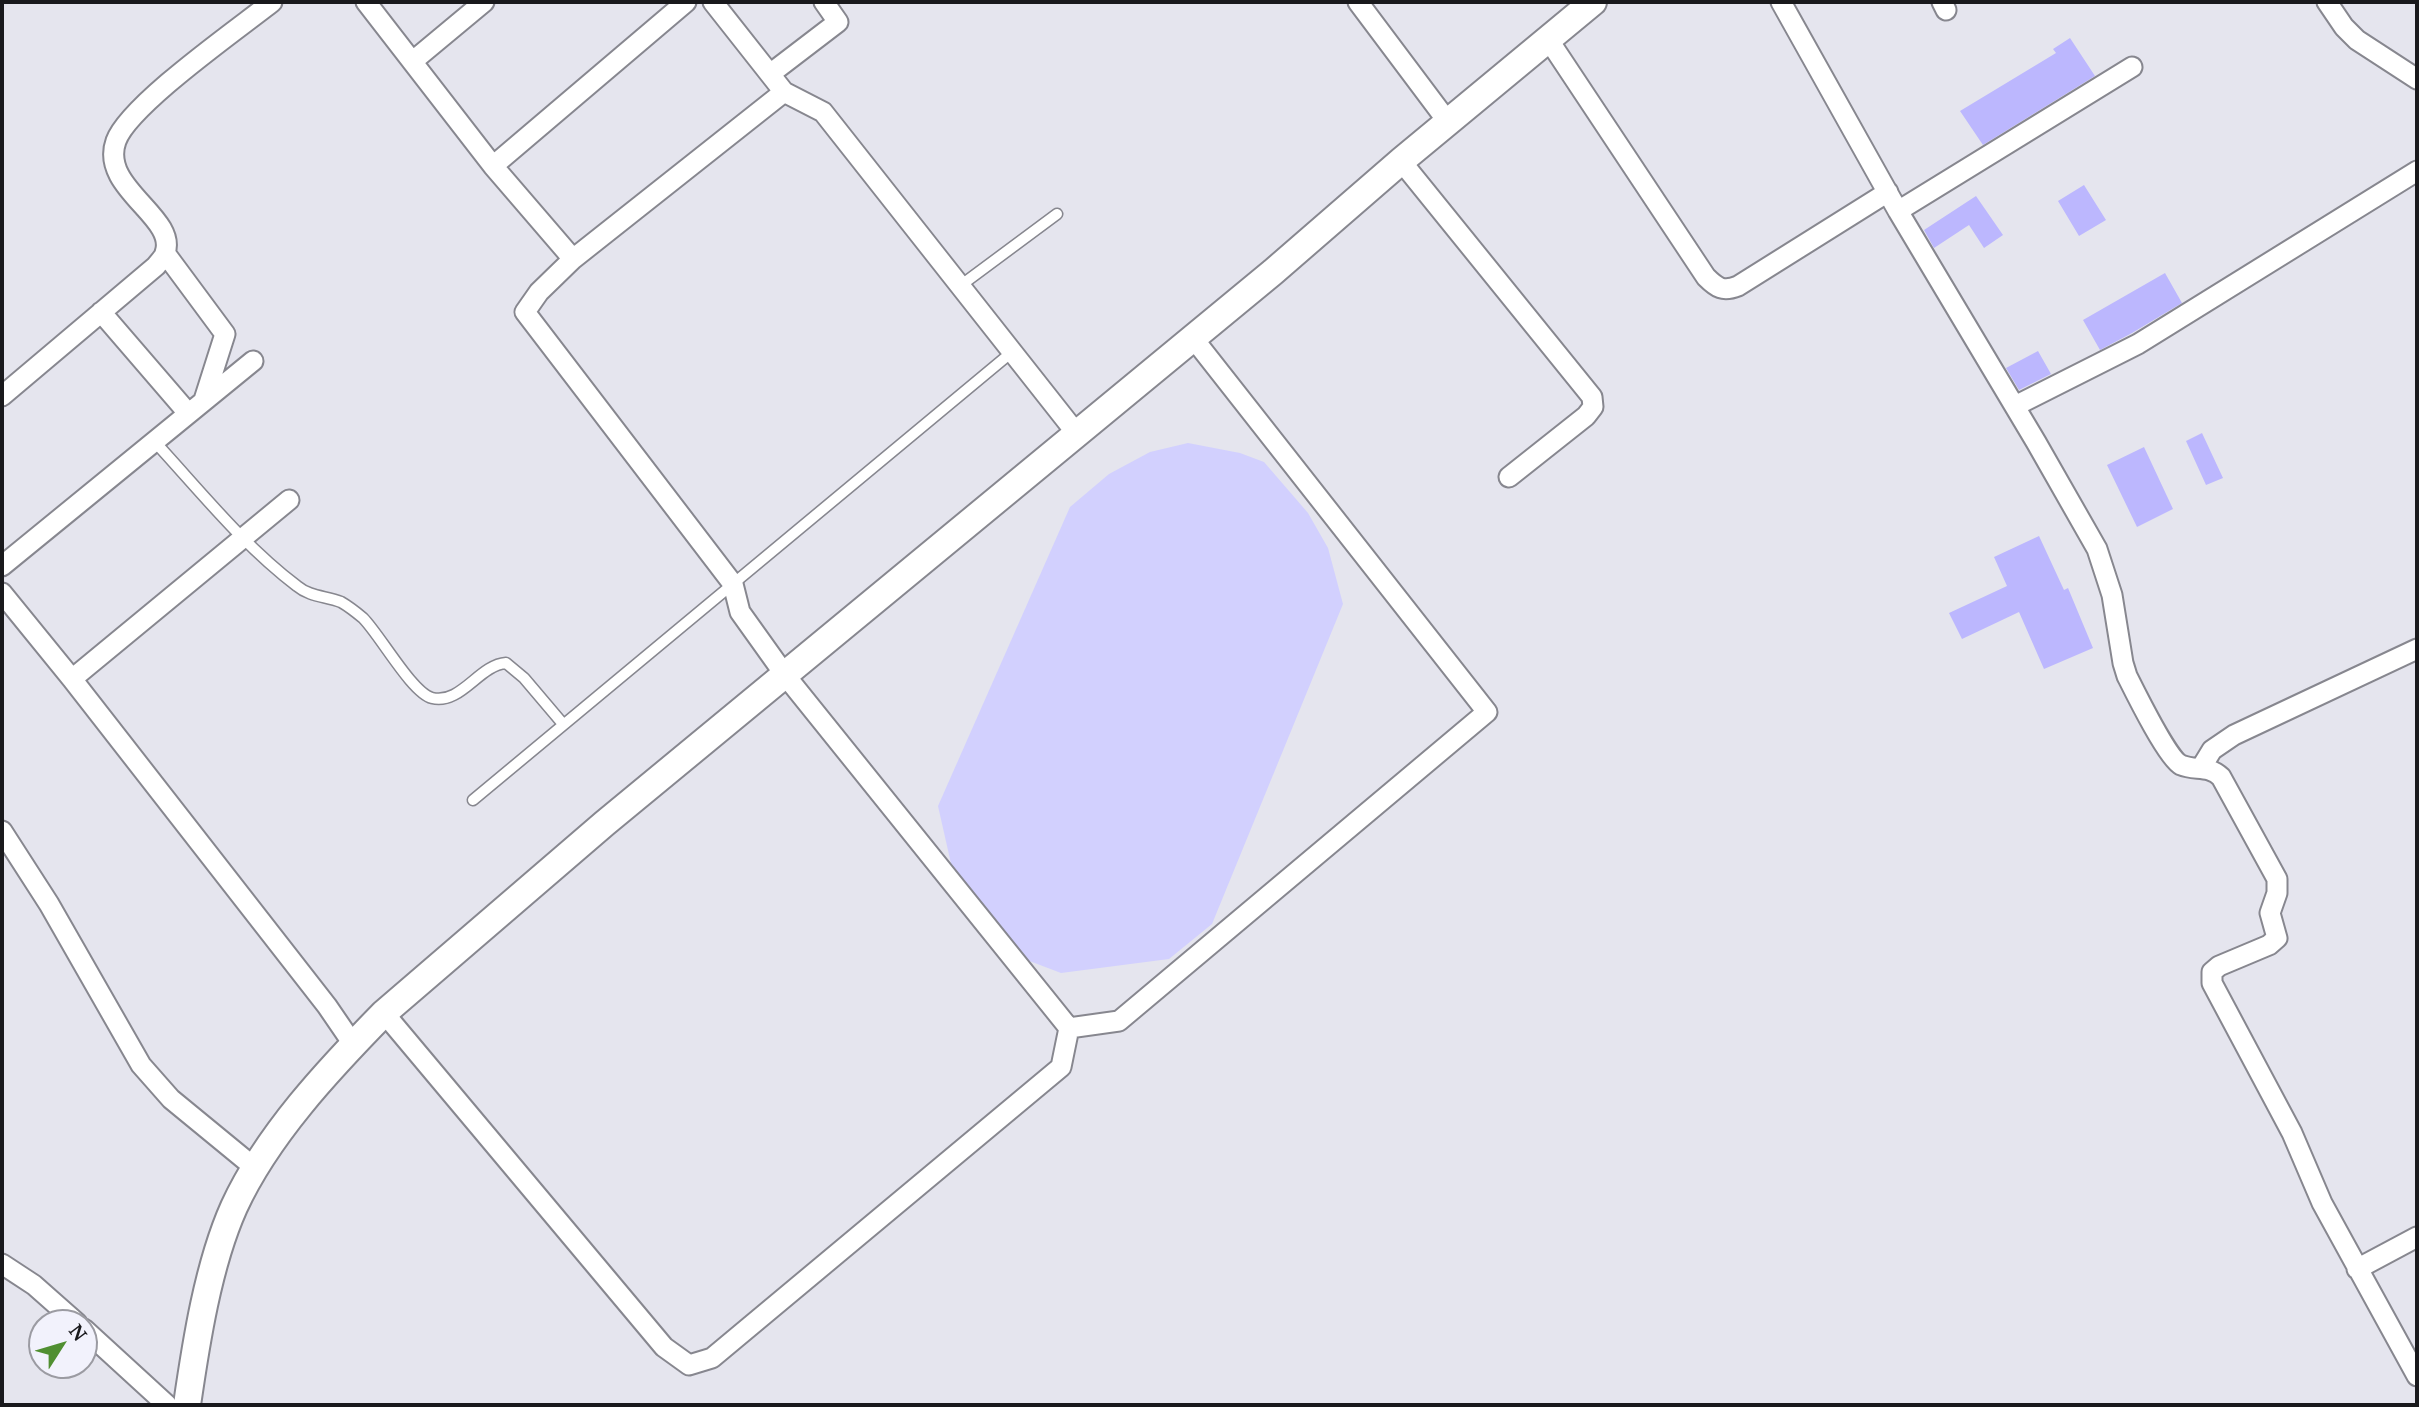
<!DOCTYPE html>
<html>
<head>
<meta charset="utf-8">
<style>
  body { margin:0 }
  #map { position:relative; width:2419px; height:1407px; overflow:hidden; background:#e5e5ee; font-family:"Noto Serif",serif }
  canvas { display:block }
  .frame { position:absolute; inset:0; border:4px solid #19191c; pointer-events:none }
  .north { position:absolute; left:28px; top:1309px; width:70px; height:70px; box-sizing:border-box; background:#f2f2fc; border:2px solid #9b9ba2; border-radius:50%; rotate:53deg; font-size:19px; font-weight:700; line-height:28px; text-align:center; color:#19191c }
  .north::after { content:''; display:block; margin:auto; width:24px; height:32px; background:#508f31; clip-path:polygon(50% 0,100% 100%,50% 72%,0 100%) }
</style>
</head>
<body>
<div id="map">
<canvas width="2419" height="1407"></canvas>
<div class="frame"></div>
<div class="north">N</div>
</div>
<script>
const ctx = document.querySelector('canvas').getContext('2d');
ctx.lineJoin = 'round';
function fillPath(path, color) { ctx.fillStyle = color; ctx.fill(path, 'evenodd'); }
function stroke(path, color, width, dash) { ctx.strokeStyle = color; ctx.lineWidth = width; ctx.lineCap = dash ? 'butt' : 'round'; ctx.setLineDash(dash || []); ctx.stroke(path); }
fillPath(new Path2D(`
  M1188 443 1240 453 1264 462 1308 513 1328 548 1343 604 1212 924 1169 959 1061 973 1019 957 952 868 938 806 1070 507 1109 474 1150 452Z`), '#d2d0fe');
fillPath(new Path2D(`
  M2070 38 2095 76 1983 145 1960 111 2056 53 2053 49Z
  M2084 185 2106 220 2079 236 2058 201Z
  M1976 196 2003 235 1984 248 1969 225 1934 248 1924 230Z
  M2165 273 2182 303 2132 333 2100 350 2083 320Z
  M2038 351 2051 374 2019 390 2006 368Z
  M2202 433 2223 478 2206 485 2186 441Z
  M2144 447 2173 509 2137 527 2107 465Z
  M2039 536 2064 590 2068 588 2093 648 2044 669 2019 612 1962 639 1949 613 2007 586 1994 557Z`), '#bcb7fe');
const lane = new Path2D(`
  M960 286 1057 214
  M155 442C201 492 243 545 297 586 310 597 326 596 341 602 348 606 357 613 363 618 380 635 412 693 432 698 461 705 479 665 506 663L524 678 563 724
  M473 800 1012 352`);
const street = new Path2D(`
  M366 2 493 166 573 259
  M713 2 784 92 823 112 1077 434
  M1358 2 1448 122
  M1781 2 1898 211 2036 442 2097 549 2112 595 2123 663 2127 676C2135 692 2168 759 2181 765 2195 771 2209 765 2221 777L2277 879V893L2270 913 2277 938 2269 945 2219 966 2212 972V983L2292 1133 2322 1203 2417 1376
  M1942 2 1946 10
  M2327 2 2344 27 2357 40 2417 79
  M1548 39 1706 277C1717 288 1723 292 1738 286L1888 192
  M413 61 484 2
  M770 74 838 22 824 2
  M1401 161 1592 397 1593 407 1586 416 1509 477
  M493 166 686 2
  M1898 211 2132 67
  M165 253 225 334 204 400
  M101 312 188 413
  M2 396 156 266C159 262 164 257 165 253 178 217 99 188 116 141 129 105 238 29 272 2
  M2015 406 2138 344 2417 171
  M2 566 253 361
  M2 593 72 679 327 1006 353 1044
  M72 679 289 500
  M2201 768 2212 750 2234 735 2417 649
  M2 831 49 904 141 1065 171 1099 255 1168
  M384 1013 664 1347 689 1365 712 1358 1061 1067 1069 1028 785 675 740 612 733 584 525 312 539 292 573 259 784 92
  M1069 1028 1119 1021 1487 712 1193 338
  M2 1264 34 1285 77 1323
  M2357 1269 2417 1237
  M84 1329 167 1405`);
const secondary = new Path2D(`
  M187 1405C196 1343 208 1265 234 1207 267 1135 329 1069 384 1013L605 823 1273 272 1401 161 1593 2`);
stroke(lane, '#87878f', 13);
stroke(street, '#87878f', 23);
stroke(secondary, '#87878f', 30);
stroke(lane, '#fff', 10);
stroke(street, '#fff', 19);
stroke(secondary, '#fff', 26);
</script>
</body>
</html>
